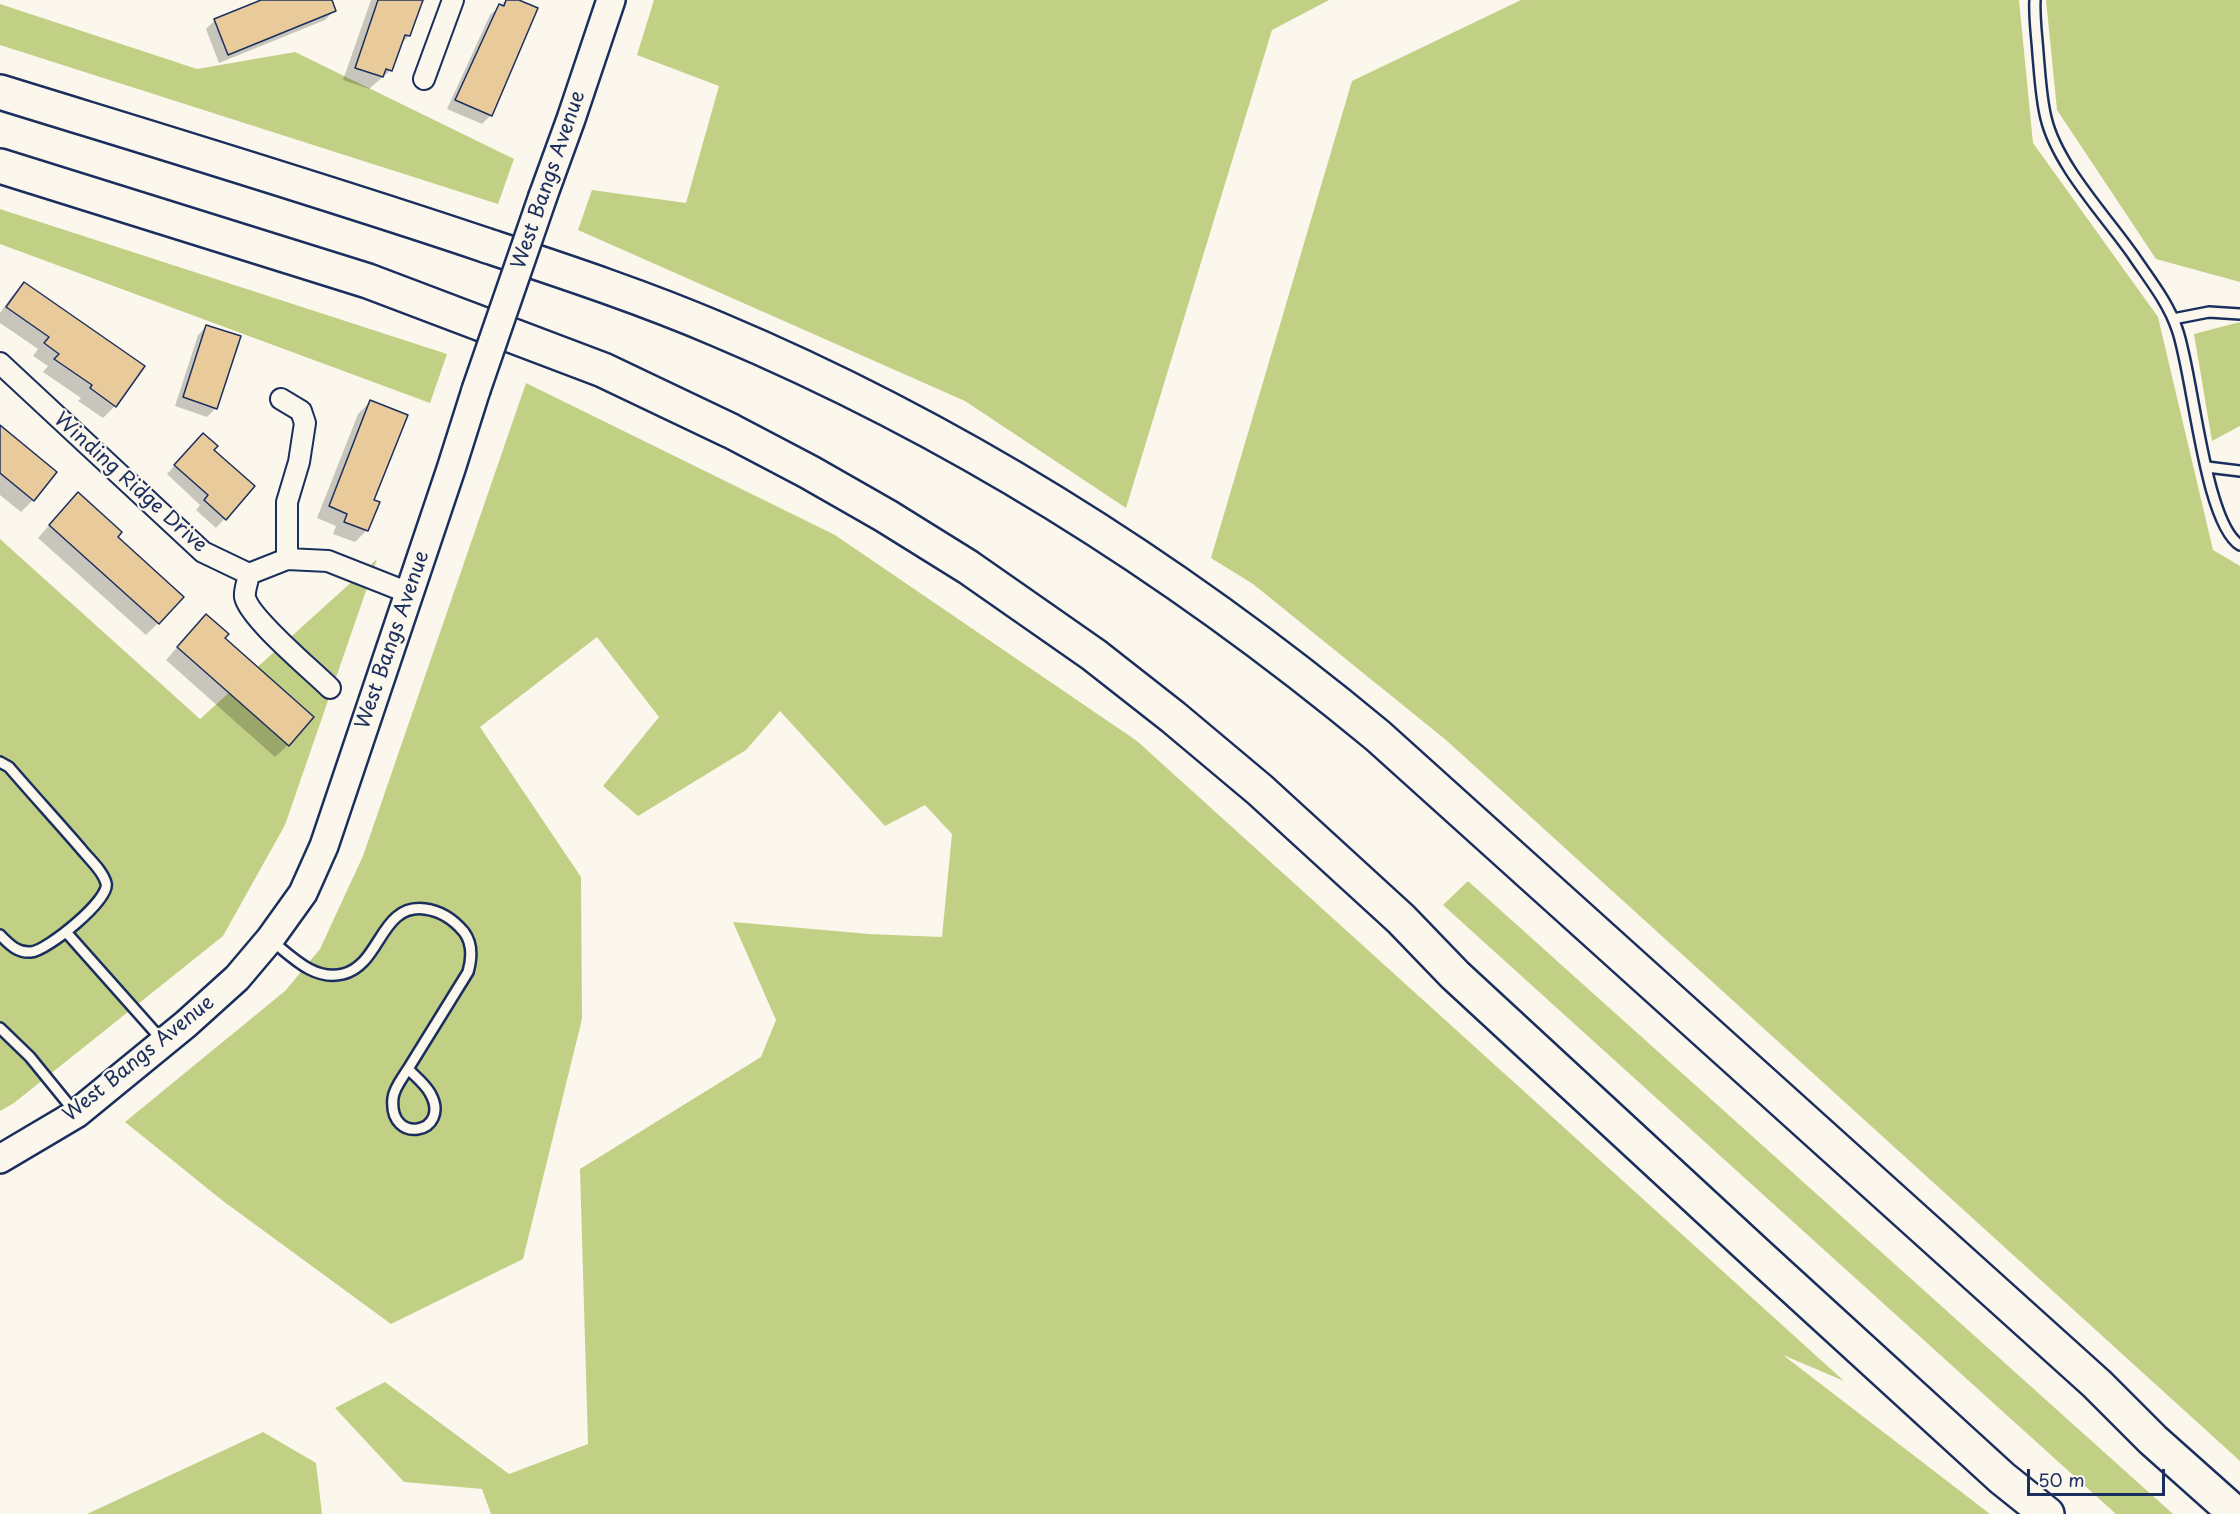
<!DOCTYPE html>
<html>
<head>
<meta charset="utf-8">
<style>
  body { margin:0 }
  #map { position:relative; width:2240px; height:1514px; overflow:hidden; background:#fbf7ec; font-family:"Playpen Sans",sans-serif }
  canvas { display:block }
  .scale { position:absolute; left:2027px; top:1469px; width:138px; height:27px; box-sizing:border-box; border:3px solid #1b2f5e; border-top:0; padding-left:8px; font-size:18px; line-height:21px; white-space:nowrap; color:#1b2f5e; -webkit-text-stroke:4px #fbf7ec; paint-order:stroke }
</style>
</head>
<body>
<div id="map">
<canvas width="2240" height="1514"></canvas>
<div class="scale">50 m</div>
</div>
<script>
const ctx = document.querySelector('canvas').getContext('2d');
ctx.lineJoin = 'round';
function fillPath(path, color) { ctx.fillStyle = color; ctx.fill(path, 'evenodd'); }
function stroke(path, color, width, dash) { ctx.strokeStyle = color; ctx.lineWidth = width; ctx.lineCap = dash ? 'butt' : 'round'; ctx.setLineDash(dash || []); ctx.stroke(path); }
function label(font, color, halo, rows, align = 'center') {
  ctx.font = font + ' "Playpen Sans",sans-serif'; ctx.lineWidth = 4.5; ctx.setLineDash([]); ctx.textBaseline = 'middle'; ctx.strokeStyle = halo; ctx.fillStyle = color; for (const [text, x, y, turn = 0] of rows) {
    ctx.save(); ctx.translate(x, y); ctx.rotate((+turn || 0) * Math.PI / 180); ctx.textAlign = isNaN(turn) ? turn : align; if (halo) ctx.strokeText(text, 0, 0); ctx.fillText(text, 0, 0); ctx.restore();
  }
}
fillPath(new Path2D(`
  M654 0H1329L1272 30 1126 508 965 401 578 230 592 190 686 203 719 86 637 55Z
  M1521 0H2019L2033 143 2158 317 2213 550 2240 566V1461L1446 740 1253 584 1211 558 1352 81Z
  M2046 0H2240V282L2156 259 2057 110Z
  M0 4 197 69 295 52 514 159 498 204 0 45Z
  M0 209 447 354 430 403 0 244Z
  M2240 322V426L2212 441 2194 334Z
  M526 383 835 535 1137 741 1844 1381 1783 1355 1990 1514H491L482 1489 404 1482 335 1408 385 1382 509 1474 588 1444 580 1169 761 1057 776 1020 733 922 869 934 942 937 952 834 925 805 885 826 780 711 746 750 638 816 603 786 659 717 597 637 480 727 581 877 582 1019 523 1259 391 1324 223 1201 125 1122 285 991 320 949 363 856Z
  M0 539 200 719 377 559 285 825 223 936 14 1103 0 1111Z
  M1468 881 2173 1514H2116L1443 905Z
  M263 1432 316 1463 322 1514H87Z`), '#c2d085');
fillPath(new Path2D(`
  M258 0H330L334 11 325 20 219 63 206 29 215 20 254 5Z
  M371 0H425L419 7 409 36 400 45 391 70 369 89 343 80Z
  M506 0H515L491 115 482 124 447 109 490 15Z
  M24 284 115 406 103 418 78 401 81 398 43 372 48 366 33 356 38 349 0 323V313L12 296Z
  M207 326 216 408 207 417 175 406 198 335Z
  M370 402 372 501 367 530 355 542 333 534 336 526 317 518 358 414Z
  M0 427 33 500 21 512 0 495Z
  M194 444 212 450 253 487 216 528 196 510 200 505 167 474Z
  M66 506 116 537 158 623 146 635 38 538Z
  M194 628 223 638 288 745 275 757 166 660Z`), '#0003');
const building = new Path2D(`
  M261 0H332L336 11 228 55 214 19Z
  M378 0H423L410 36 405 35 392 71 386 69 383 77 355 68Z
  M506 0H519L538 8 492 116 455 100 499 4 504 6Z
  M24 282 145 366 116 407 90 388 92 385 54 359 59 354 44 343 49 337 6 307Z
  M206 325 241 336 217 409 183 397Z
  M370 400 408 415 374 500 380 502 368 531 344 522 347 514 329 506Z
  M0 425 57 472 34 501 0 473Z
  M203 433 218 446 214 450 255 486 226 520 204 500 208 495 174 465Z
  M78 492 122 532 118 537 184 597 159 624 49 525Z
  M206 614 229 634 225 638 314 717 289 746 177 647Z`);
fillPath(building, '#e9ca9b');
stroke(building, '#1b2f5e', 1.5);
const lane = new Path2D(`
  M2035 0C2034 18 2037 37 2038 54 2040 75 2041 98 2046 118 2057 165 2105 215 2133 255 2149 279 2168 302 2177 329 2193 372 2204 523 2240 545
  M2173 319 2209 312 2240 314
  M2207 467 2240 471
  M0 762 9 767C33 795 58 822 82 850 90 860 103 871 106 883 111 899 47 951 31 952 17 953 9 944 0 935
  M66 932 162 1040
  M271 940C292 957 314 981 343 974 381 965 380 903 425 909 441 911 454 920 464 932 473 944 472 958 468 972L408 1069
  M0 1028 30 1057 74 1111
  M408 1069C415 1076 425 1084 430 1093 453 1133 388 1147 393 1098 394 1088 403 1077 408 1069Z`);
const street = new Path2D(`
  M424 79 453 0
  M0 363 203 552 249 574 287 559 328 561 409 593
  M281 399 301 411 305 423 299 462 287 502V559
  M249 574C248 581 244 590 245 597 249 618 313 671 330 688`);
const secondary = new Path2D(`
  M543 196 571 119 611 0
  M0 1159 76 1114 186 1024 237 978 270 939 303 893 324 846 451 469 476 390`);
const highway = new Path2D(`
  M0 92C162 142 325 191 485 245 563 271 642 297 717 329 957 430 1178 570 1378 736L2097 1384 2153 1440 2236 1514
  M0 166 368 281 603 370 731 431 809 472 886 516 968 567 1094 655 1173 717 1260 790 1401 919 1455 975 1758 1255 2002 1478 2047 1514`);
stroke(lane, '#1b2f5e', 14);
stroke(street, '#1b2f5e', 24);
stroke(secondary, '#1b2f5e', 32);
stroke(highway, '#1b2f5e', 38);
stroke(lane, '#fbf7ec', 9);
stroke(street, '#fbf7ec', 20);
stroke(secondary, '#fbf7ec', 27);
stroke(highway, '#fbf7ec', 33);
const secondaryBridge = new Path2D(`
  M476 390 543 196`);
stroke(secondaryBridge, '#1b2f5e', 32, []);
stroke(secondaryBridge, '#fbf7ec', 27);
label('20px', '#1b2f5e', '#fbf7ec', [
  ["West Bangs Avenue",549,180,-71],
  ["Winding Ridge Drive",130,483,42],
  ["West Bangs Avenue",393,640,-71],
  ["West Bangs Avenue",139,1059,-39]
]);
</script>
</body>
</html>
